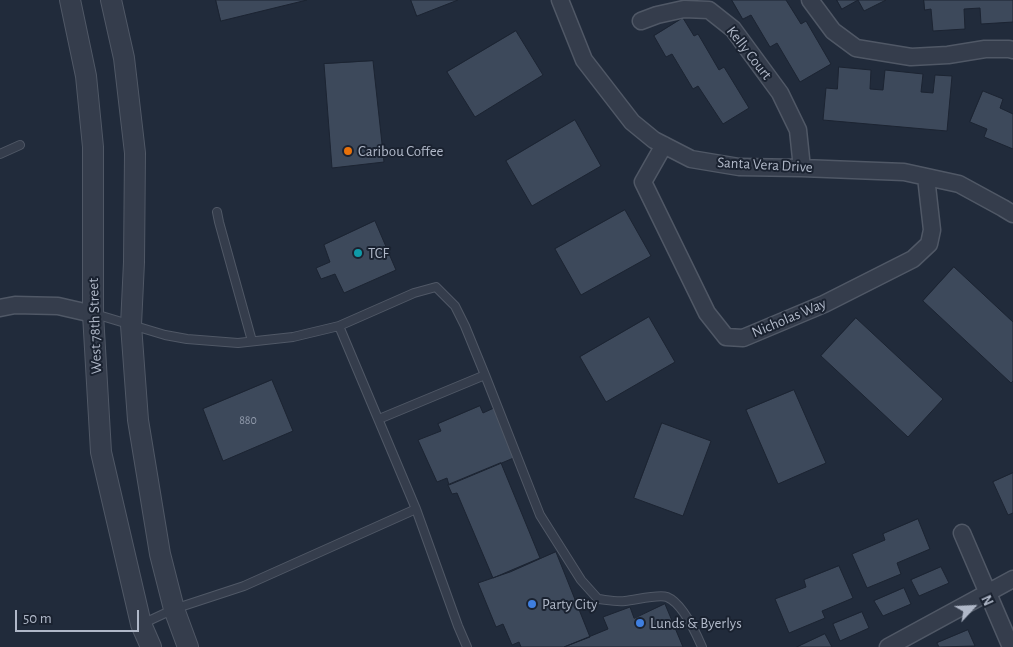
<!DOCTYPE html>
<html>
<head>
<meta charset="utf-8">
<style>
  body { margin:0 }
  #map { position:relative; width:1013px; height:647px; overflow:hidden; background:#212b3b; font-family:"Alegreya Sans",sans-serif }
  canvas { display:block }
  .north { position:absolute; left:948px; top:582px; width:50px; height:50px; -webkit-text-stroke:4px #1a2230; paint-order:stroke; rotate:65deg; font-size:14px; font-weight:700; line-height:20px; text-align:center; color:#b0b8c8 }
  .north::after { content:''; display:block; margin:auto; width:18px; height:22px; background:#b0b8c8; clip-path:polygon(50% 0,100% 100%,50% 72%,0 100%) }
  .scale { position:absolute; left:15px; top:610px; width:124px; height:22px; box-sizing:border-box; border:2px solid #b0b8c8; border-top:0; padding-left:6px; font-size:15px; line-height:18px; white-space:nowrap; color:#b0b8c8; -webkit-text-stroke:4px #1a2230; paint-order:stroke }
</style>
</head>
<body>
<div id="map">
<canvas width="1013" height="647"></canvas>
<div class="north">N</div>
<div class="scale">50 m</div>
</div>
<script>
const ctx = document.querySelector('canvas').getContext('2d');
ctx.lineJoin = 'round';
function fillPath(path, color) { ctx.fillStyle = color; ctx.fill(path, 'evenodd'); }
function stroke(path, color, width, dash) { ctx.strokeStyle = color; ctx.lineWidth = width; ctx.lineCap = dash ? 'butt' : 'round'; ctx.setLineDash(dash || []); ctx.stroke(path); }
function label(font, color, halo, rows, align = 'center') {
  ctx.font = font + ' "Alegreya Sans",sans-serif'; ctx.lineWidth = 4; ctx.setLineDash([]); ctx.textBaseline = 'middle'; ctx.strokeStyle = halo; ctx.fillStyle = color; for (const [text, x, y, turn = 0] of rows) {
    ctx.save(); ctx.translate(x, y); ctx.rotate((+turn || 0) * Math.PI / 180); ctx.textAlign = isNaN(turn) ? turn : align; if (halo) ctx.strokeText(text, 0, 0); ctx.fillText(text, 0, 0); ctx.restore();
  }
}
const building = new Path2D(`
  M216 0H307L221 21Z
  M411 0H458L417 16Z
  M732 0H786L801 24 806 21 831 64 800 82 777 43 770 47 751 15 743 19Z
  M837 0H886L864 11 858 0 842 9Z
  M924 0H1013V22L981 24 980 8 964 9 965 29 933 31 931 9 925 10Z
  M683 18 694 36 698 34 719 70 724 67 749 108 723 124 698 86 693 89 672 54 666 57 654 36Z
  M516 31 543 75 475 117 447 72Z
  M373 61 384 162 332 168 324 64Z
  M839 67 871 70 870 89 883 90 885 70 923 74 921 92 933 93 935 75 952 76 947 131 823 120 826 88 837 89Z
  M983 91 1003 99 1000 108 1013 114V149L984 137 987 129 970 122Z
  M575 120 601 166 532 206 506 161Z
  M625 210 651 256 581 295 555 249Z
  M375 221 396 270 344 293 335 274 321 279 316 268 330 262 324 245Z
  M954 267 1013 322V381L1011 383 923 301Z
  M649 317 675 362 606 402 580 357Z
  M856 318 943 399 908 437 821 356Z
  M272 380 293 431 223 461 203 409Z
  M794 390 826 463 778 484 746 410Z
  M480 406 483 413 496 407 516 457 449 485 447 478 437 482 418 440 441 431 438 424Z
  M662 423 711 441 683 516 634 498Z
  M501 463 540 558 493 578 457 493 452 494 448 485Z
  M1013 473V513L1008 515 993 482Z
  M918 519 930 549 897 563 901 574 867 588 852 554 885 540 883 534Z
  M556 552 590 637 564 647H521L519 642 512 645 503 624 496 627 478 583 510 572Z
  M839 566 853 598 822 611 825 618 789 633 775 599 806 587 804 580Z
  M941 567 949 583 919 596 911 580Z
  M904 588 911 604 883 616 874 601Z
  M665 604 683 647H564L608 629 603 617 630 607 634 618Z
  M862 612 869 628 840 641 833 624Z
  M968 630 975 646 939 647 937 643Z
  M825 634 832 647H797Z`);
fillPath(building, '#3d495b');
stroke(building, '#1c2432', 1);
const service = new Path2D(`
  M0 154 20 145
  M217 212 219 222 252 341
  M95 314 165 335 187 339 238 343 293 337 339 326 414 293 436 287 455 306 465 326 485 375 540 515 581 580 598 599C607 600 616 602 625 601 636 600 658 594 667 597 682 603 696 633 702 647
  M339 326 416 509 458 626 467 647
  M379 419 485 375
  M142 624 174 609 244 586 416 509`);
const minor = new Path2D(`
  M560 0 584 60 632 122 654 140 691 159 739 167 802 168 904 172 959 184 1003 208 1013 214
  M810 0 833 31 856 48 911 57 948 55 985 49H1009L1013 50
  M641 21 657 15 684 9 709 10 733 29 780 93 798 130 802 168
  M664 145 643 182 707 313 726 337 743 338 824 304 913 259 929 244 932 230 926 177
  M0 308 15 305 58 306 93 314
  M962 533 1011 647
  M888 647 1013 579`);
const tertiary = new Path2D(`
  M70 0 86 76 93 147V314L101 452 141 624 151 647
  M111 0 124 58 135 153 134 262 131 325 138 420 160 554 174 609 188 647`);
stroke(service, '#505866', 10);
stroke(minor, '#505866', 19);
stroke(tertiary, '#505866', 22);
stroke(service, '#353d4c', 8);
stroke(minor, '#353d4c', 16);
stroke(tertiary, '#353d4c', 20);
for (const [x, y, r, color] of [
  [348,151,5,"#e8710a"],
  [358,253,5,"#0f9aa8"],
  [532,604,5,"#3f7fe0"],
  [640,623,5,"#3f7fe0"]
]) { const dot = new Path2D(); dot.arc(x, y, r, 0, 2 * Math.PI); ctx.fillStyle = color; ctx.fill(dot); stroke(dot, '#1a2230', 2); }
label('12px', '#939cad', null, [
  ["880",248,420]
]);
label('15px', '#b0b8c8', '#1a2230', [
  ["Kelly Court",749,53,52],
  ["Santa Vera Drive",765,165,3],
  ["Nicholas Way",789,318,-23],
  ["West 78th Street",95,326,-92]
]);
label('15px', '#b0b8c8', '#1a2230', [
  ["Caribou Coffee",358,151],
  ["TCF",368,253],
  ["Party City",542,604],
  ["Lunds & Byerlys",650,623]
], 'left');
</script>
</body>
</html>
